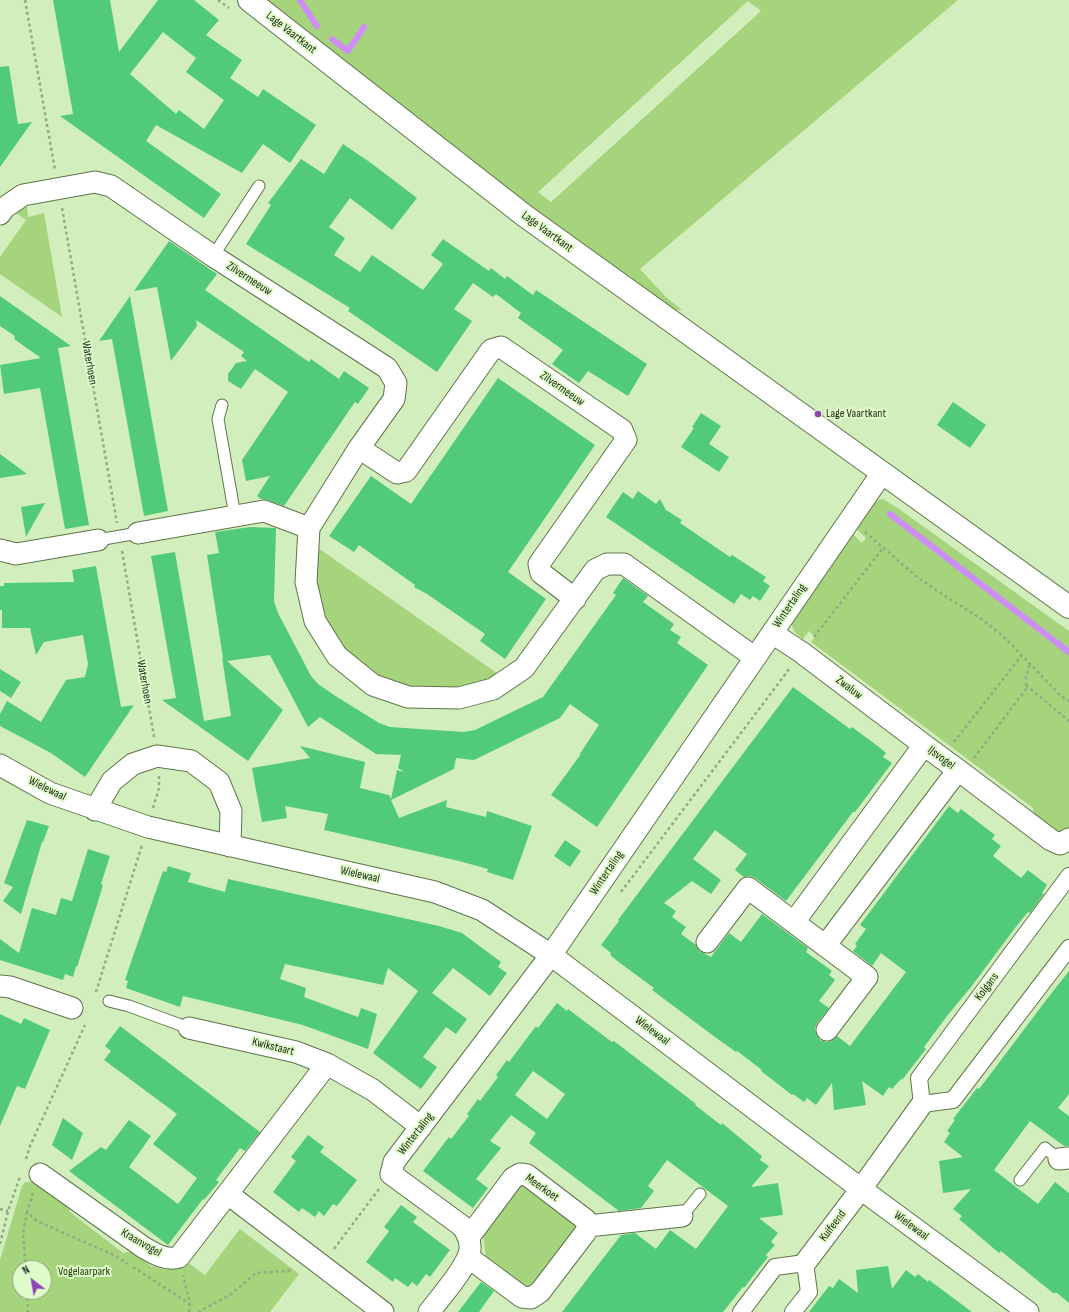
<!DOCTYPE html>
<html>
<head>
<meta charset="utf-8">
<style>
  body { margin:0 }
  #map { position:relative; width:1069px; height:1312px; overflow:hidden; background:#d3eebd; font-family:"Sofia Sans Condensed",sans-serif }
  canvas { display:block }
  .north { position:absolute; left:12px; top:1260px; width:40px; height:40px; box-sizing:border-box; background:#e0fcca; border:1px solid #91a681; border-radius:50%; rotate:329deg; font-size:11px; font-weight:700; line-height:16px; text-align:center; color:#1b2513 }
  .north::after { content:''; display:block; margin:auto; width:14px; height:18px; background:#8e45b7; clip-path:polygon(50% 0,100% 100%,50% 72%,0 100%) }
</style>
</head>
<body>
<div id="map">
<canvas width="1069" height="1312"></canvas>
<div class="north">N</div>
</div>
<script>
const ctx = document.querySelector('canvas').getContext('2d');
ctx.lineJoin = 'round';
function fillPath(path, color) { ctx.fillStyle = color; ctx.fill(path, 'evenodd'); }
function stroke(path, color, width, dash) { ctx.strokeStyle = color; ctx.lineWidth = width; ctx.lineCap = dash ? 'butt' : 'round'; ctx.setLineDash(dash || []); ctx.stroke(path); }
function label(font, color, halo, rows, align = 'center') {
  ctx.font = font + ' "Sofia Sans Condensed",sans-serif'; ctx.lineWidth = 4; ctx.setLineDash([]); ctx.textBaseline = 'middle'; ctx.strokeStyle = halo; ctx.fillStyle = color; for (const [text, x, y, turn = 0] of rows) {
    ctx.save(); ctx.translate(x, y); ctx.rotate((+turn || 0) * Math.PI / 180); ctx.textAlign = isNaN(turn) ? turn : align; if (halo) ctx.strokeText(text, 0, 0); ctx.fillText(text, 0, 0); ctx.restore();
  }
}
fillPath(new Path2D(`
  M265 0H958L640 269 666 297 682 310 668 311 659 308ZM748 1 761 11 551 202 538 192Z
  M26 200 28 217 44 213 62 317 0 274V257L26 220 12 210Z
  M883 499 899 509 1069 631V833L1061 837 1034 818 1033 808 811 642 815 637 809 631 803 639C795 633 791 630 792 620L851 532 862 543 866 538 854 527 873 501Z
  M311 543 501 676 468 688 427 691 399 685 371 675 348 660 318 606Z
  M518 1180 578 1225 529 1290 486 1260 482 1223Z
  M25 1182H31L64 1195 70 1212 123 1253 133 1251 151 1266 166 1270 190 1264 205 1275 240 1229 299 1274 270 1312H0V1260L22 1186ZM20 1268H44V1292H20Z`), '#a5d47c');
stroke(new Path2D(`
  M300 0 317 26
  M332 39 348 51 364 27
  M890 514 1069 652`), '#cf8ef7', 6);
fillPath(new Path2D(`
  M53 0H110L119 52 158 0H194L219 20 206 35 242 60 230 78 258 97 263 89 316 125 290 163 263 144 242 173 156 125 146 141 221 194 204 218 60 116 73 114ZM163 32 196 58 186 72 224 100 204 129 179 110 176 114 130 74Z
  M9 66 18 124 32 122 0 167V67Z
  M343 144 371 163 417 198 392 230 350 198 329 227 345 238 334 255 360 272 372 255 423 290 443 264 431 255 443 239 489 271 491 268 505 279 507 276 533 295 536 290 647 364 628 396 588 371 579 383 552 364 563 350 518 318 521 313 496 294 493 297 473 283 454 309 472 321 437 372 348 311 350 308 246 244 271 205 268 203 301 159 324 174Z
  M169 241 217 274 205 290 309 362 311 359 339 379 344 371 369 388 358 404 355 402 284 506 268 500 261 499 257 496 270 476 246 481 242 460 288 392 255 369 241 389 228 381V374L236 363 247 361 241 356 244 352 196 320 197 326 171 361 157 287 134 291Z
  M0 296 71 346 58 348 89 525 65 529 40 388 4 394 0 365 41 358 14 339 15 336 0 326Z
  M130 296 168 511 144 516 112 339 99 341Z
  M498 378 595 445 508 572 546 599 505 659 480 641 485 634 427 594 414 587 415 585 359 545 354 552 329 536 371 476 411 504Z
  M953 402 986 425 970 448 937 425Z
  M701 413 721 426 709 444 729 457 719 472 681 447 694 428 692 427Z
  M0 454 27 474 0 478Z
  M638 491 656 504 660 499 666 510 682 520 680 523 730 557 732 555 766 577 763 581 770 586 760 601 753 596 750 600 741 594 734 604 606 517 623 492 633 499Z
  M45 503 26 537 21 507Z
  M250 527 276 528 274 601 278 613 311 676 318 684 334 695 379 723 390 727 464 732 475 730 543 697 616 595 613 593 623 578 648 596 643 602 674 624 670 630 681 637 677 643 708 665 597 827 551 795 581 754 579 755 599 725 570 704 560 718 474 760 456 758 454 769 391 800 399 818 447 800 446 807 486 817 487 811 532 826 513 880 487 872 488 869 459 861 324 830 328 814 285 806 287 818 262 822 252 768 310 758 300 746 365 762 360 788 389 795 391 799 397 770 404 772 398 768 401 755 376 754 320 717 308 727 270 655 227 661 283 710 248 761 162 700 176 698 151 556 175 552 204 721 231 716 222 657 223 658 207 555 219 553 215 532Z
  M96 566 121 707 134 705 85 777 51 753 0 726V714L7 701 41 722 66 680 85 677 88 664 83 635 44 642 36 655 30 628H2V610H0V586H4V583L74 582 72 570Z
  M0 669 21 682 11 698 0 691Z
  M793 687 850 729 852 727 879 747 886 753 883 757 892 763 855 812H853L786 901 755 878 750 876 744 877 735 870 747 854 715 830 693 859 721 880 711 894 692 881 664 903 676 911 672 917 686 927 681 934 696 945 699 951 711 957 729 933 741 942 762 914 808 948 806 952 832 971 829 975 835 980 819 1001 829 1008 817 1023 815 1029 816 1034 820 1040 826 1042 832 1041 837 1036 850 1046 906 972 881 953 872 966 853 951 857 946 855 944 866 929 860 925 949 806 958 813 961 809 995 835 992 839 1001 846 993 856 1021 878 1028 870 1047 885 1042 893 1044 894 1030 913 1028 912 1015 928 971 987 947 1016 924 1047 926 1049 902 1080 901 1079 892 1089 889 1087 883 1096 862 1081 866 1105 834 1110 832 1083 816 1105 807 1098 804 1102 793 1094 792 1095 761 1071 762 1070 737 1051 736 1052 715 1037 652 990 654 988 620 963 610 955 611 953 601 945 619 921 618 920Z
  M27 820 49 826 43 842H42L21 914 3 901 13 887 4 883Z
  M565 840 581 851 570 867 554 856Z
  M88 849 110 856 101 884 103 885 97 905 77 967 76 966 73 977 65 974 63 980 0 960V939L19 953 32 908 56 915 61 898 72 901Z
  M168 866 191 873 188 882 225 892 228 879 439 926 462 933 501 962 498 967 507 973 490 996 453 968 432 993 467 1019 456 1034 446 1027 423 1057 437 1067 421 1089 373 1053 418 991 388 968 383 985 285 964 280 979 306 988 304 997 358 1017 361 1008 377 1014 368 1049 303 1025 183 996 180 1007 126 988 128 981 125 980 132 959 163 871 166 872Z
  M1069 971V1094L1058 1108 1069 1116V1146H1064L1030 1121 994 1170 1038 1204 1055 1182 1069 1193V1303L1057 1293H1053L1001 1251 999 1253 959 1219 962 1216 953 1209 971 1189 943 1193 939 1161 963 1157 944 1142 950 1133 947 1131 955 1120 953 1119 977 1088 979 1089 998 1064 1050 995Z
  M557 1003 567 1011 568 1009 612 1042 614 1041 696 1104 695 1105 721 1125 722 1123 762 1156 760 1160 769 1166 751 1187 778 1183 783 1215 759 1218 778 1233 771 1242 775 1245 766 1255 768 1257 757 1271 744 1288 743 1287 723 1312H562L621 1235 635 1233 656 1249 670 1230 696 1249 728 1206 667 1160 648 1186 654 1191 641 1208 619 1211 529 1143 536 1133 511 1115 490 1141 501 1148 476 1179 488 1188 473 1208 423 1171 449 1137 451 1139 469 1116 467 1114 478 1099 480 1101 498 1077 496 1075 507 1060 509 1062 536 1026 538 1028ZM533 1071 565 1094 547 1119 515 1095Z
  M0 1014 21 1024 24 1018 50 1030 25 1089 17 1086 0 1126Z
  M120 1026 260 1132 245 1151 240 1148 216 1180 219 1182 204 1200 203 1199 168 1245 69 1171 101 1147 106 1150 129 1120 151 1136 129 1167 178 1204 197 1178 153 1144 177 1114 104 1060 111 1051 105 1046Z
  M63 1118 83 1133 72 1160 52 1145Z
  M308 1135 324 1147 320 1152 357 1180 337 1206 333 1204 324 1216 319 1211 315 1217 302 1208 299 1212 273 1192 296 1161 291 1157Z
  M401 1205 417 1217 413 1222 450 1250 430 1277 426 1274 417 1286 412 1282 408 1287 395 1278 393 1282 366 1262 389 1231 384 1227Z
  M888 1266 892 1289 906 1270 915 1277 918 1274 928 1282 929 1280 972 1312H809L829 1286 833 1288 839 1279 858 1293 856 1270Z
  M481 1282 494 1291 479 1312H458Z`), '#51cb7a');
const service = new Path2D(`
  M213 256 259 186
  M222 405 218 419 235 516
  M98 540 138 533
  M109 1001 129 1006 189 1028
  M1020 1180 1045 1148 1059 1159
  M682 1216 700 1194`);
const pedestrian = new Path2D(`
  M1069 876 919 1078 922 1104 953 1100 1069 948
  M741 1312 775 1267 805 1263 809 1292 793 1312`);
const minor = new Path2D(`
  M0 214 4 208 23 195 95 182 111 186 213 256 387 368 396 383 394 399 359 448 309 528 306 582 315 621 337 656 373 685 408 697 459 698 493 689 524 668 595 570 607 564H624L754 657
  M359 448 397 473 406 471 491 350 501 347 622 430 626 440 539 564 541 573 575 599
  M138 533 264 511 309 528
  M0 550 16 554 98 540
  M772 633 801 652 924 745
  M0 765 50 793 148 827 435 892 482 910 551 955 861 1189 1028 1312
  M958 770 1051 840 1060 844 1069 839
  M95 810 112 781 133 764 157 756 191 761 219 782 231 811 230 846
  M794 922 924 745 958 770 825 946
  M707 942 748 888 867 977 827 1030
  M0 986 10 987 72 1008
  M189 1028 296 1052 327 1064 373 1090 421 1127
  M1059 1159 1069 1158
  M40 1174 143 1247C155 1254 166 1261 179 1257L327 1064
  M228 1194 383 1312
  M588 1226 682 1216
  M468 1257 522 1297 531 1298 540 1292 585 1233 588 1226 586 1220 527 1175 520 1174 513 1178 469 1237
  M805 1263 861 1189 922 1104
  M429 1312C440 1298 469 1265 470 1249 471 1240 467 1233 462 1226L391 1174 394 1162 551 955 882 473`);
const tertiary = new Path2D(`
  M249 0 525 216 1069 607`);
stroke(service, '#5e754a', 13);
stroke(pedestrian, '#5e754a', 18);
stroke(minor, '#5e754a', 23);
stroke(tertiary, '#5e754a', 24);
stroke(new Path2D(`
  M25 0 55 170
  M218 0 229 8
  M62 208 117 523
  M865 532 916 576 936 590 983 620 1003 636 1061 696 1069 701
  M122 551 154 737
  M814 637 883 548
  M1026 685 1069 721
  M954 742 1022 655
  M974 758 1026 689V677L1030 664
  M153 808 159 788V776
  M621 892 790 668
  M96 992 142 845
  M26 1159 30 1146 85 1025
  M33 1193 27 1212 37 1221 116 1256 128 1264
  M0 1209 8 1211
  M0 1244 8 1211 20 1177
  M334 1249 379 1189
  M133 1267 190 1304 183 1275
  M26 1268 23 1233 27 1212
  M27 1292 28 1312
  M189 1312 190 1304
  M198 1312 230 1295 256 1273 289 1271 292 1268`), '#95aa83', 2.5, [3, 3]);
stroke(service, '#fff', 11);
stroke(pedestrian, '#fff', 16);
stroke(minor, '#fff', 21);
stroke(tertiary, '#fff', 22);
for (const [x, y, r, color] of [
  [818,414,4,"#8e45b7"]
]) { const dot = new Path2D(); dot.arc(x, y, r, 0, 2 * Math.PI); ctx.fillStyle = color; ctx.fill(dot); stroke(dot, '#e0fcca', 1.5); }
label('12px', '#1b2513', '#e0fcca', [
  ["Lage Vaartkant",291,33,38],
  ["Lage Vaartkant",547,232,36],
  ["Zilvermeeuw",249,279,33],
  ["Waterhoen",89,363,80],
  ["Zilvermeeuw",562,389,35],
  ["Wintertaling",790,606,-56],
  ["Waterhoen",144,682,80],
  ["Zwaluw",849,688,37],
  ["IJsvogel",941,758,37],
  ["Wielewaal",47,789,26],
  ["Wintertaling",607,873,-56],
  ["Wielewaal",360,875,13],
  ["Kolgans",987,987,-53],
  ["Wielewaal",652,1031,37],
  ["Kwikstaart",273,1047,14],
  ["Wintertaling",416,1134,-52],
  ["Meerkoet",542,1188,35],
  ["Kuifeend",833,1226,-53],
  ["Wielewaal",911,1226,37],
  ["Kraanvogel",141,1243,30]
]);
label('12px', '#1b2513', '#e0fcca', [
  ["Lage Vaartkant",826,414]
], 'left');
label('12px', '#273d0f', '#e0fcca', [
  ["Vogelaarpark",84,1272]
]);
</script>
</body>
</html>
